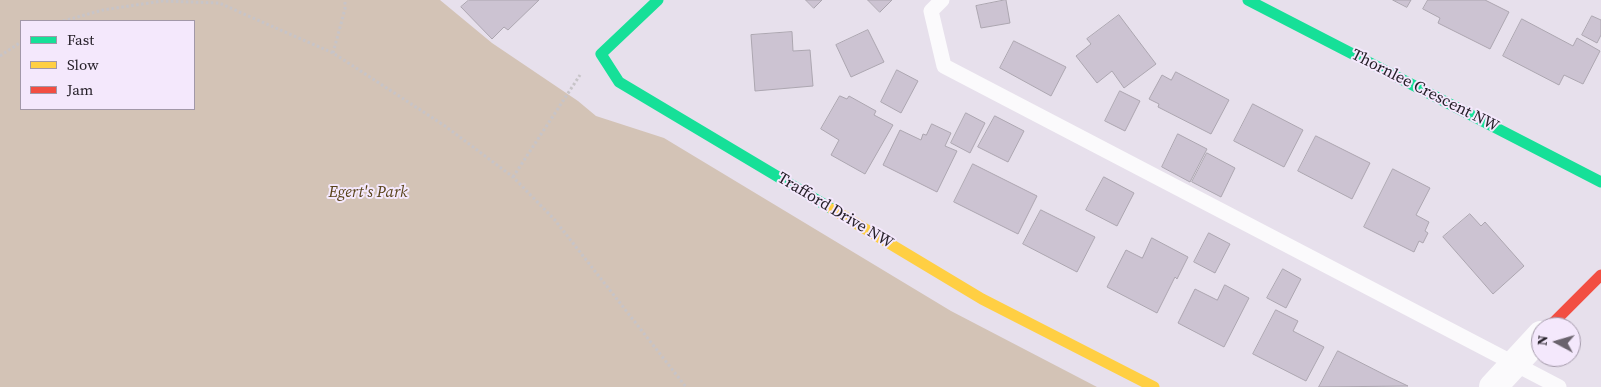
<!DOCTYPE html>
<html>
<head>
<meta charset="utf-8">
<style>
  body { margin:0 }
  #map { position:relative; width:1601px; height:387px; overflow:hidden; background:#e7e0ec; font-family:"Source Serif 4",serif }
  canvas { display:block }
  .legend { position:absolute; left:20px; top:20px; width:175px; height:90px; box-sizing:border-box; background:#f4e8fc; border:1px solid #a298a8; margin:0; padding:6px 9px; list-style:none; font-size:15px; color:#262029 }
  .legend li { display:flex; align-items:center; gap:10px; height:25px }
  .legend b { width:25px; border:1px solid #a298a8 }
  .north { position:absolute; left:1531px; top:317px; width:50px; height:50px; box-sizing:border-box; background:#f4e8fc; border:1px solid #a298a8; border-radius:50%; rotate:276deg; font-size:14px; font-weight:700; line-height:20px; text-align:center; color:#262029 }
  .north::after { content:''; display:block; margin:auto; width:18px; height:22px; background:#6a636d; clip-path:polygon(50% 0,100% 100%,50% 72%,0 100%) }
</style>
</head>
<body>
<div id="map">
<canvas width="1601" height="387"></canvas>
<ul class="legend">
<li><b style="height:6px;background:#16e098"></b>Fast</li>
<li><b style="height:6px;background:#ffcf43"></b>Slow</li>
<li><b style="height:6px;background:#f24e42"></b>Jam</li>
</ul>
<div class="north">N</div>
</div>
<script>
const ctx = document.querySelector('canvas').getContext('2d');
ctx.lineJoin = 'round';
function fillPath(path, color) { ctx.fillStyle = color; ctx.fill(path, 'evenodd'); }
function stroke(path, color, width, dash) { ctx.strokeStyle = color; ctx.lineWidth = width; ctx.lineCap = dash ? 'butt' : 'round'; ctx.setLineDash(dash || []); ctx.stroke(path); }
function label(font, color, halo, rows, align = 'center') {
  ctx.font = font + ' "Source Serif 4",serif'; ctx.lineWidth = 4; ctx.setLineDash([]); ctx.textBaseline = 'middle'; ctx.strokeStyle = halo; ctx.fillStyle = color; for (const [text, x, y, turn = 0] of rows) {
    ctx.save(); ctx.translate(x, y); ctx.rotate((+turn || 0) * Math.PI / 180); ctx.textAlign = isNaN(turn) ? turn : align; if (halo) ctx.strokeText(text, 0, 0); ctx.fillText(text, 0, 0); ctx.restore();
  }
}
fillPath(new Path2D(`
  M0 0H440L492 43 578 101 596 116 664 138 951 311 1097 387H0ZM21 21H194V109H21Z`), '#d3c3b6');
const building = new Path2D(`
  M469 0H539L508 30 504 27 492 39 461 7Z
  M806 0H822L814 8Z
  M868 0H892L880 12Z
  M1006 0 1010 23 981 28 976 6Z
  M1393 0H1411L1407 7Z
  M1428 0H1485L1509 12 1490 49 1438 23 1440 18 1423 9Z
  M1119 15 1156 64 1124 88 1112 71 1097 83 1076 56 1091 44 1087 39Z
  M1592 16 1601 20V35L1597 43 1582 35Z
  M1522 19 1573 46 1577 38 1600 51 1583 84 1564 75 1559 85 1503 56Z
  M868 30 884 62 851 77 836 45Z
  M792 32 793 51 810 50 813 86 755 91 751 35Z
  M1014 41 1066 67 1051 96 1000 68Z
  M897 70 918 81 901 113 881 102Z
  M1176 72 1229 100 1211 134 1158 107 1159 104 1149 99 1162 75 1171 80Z
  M1120 91 1140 101 1125 131 1105 121Z
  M840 96 847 99 849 96 876 111 874 115 893 125 865 174 831 155 839 140 821 129Z
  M1253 104 1303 130 1284 167 1234 141Z
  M966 113 985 123 970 153 951 143Z
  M995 116 1024 131 1008 162 978 147Z
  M932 124 951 133 945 146 957 151 937 192 883 165 900 130 921 140 923 134 926 135Z
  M1178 134 1207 149 1190 182 1162 167Z
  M1316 136 1370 163 1352 199 1298 171Z
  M1207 153 1235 168 1221 197 1192 182Z
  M973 164 1037 196 1018 234 954 202Z
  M1393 169 1430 188 1416 215 1429 222 1425 231 1428 233 1423 243 1419 241 1414 252 1364 227Z
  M1104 177 1134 193 1117 226 1086 210Z
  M1041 210 1095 237 1077 272 1023 244Z
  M1470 214 1481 226 1485 222 1524 266 1493 294 1443 237Z
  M1209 233 1230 244 1215 273 1194 262Z
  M1152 238 1188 257 1177 279 1175 277 1157 313 1107 287 1126 250 1142 258Z
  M1283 269 1301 279 1286 308 1267 298Z
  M1225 285 1249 298 1224 347 1178 323 1195 289 1217 300Z
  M1276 310 1298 321 1293 331 1324 347 1306 381 1253 354Z
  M1338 351 1389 377 1408 386 1319 387Z`);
fillPath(building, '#ccc3d2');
stroke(building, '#aca6b0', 1);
stroke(new Path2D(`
  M63 21 103 10 162 1 219 3 333 53 445 126 513 177 554 219 686 387
  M333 53 345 9V0
  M0 56 21 42
  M513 177 580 75`), '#c7c4c8', 3, [2.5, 2.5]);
stroke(new Path2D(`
  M942 0 931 11 944 66 1559 387`), '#fbfafc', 15);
stroke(new Path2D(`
  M1493 387 1541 335`), '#fbfafc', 28);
stroke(new Path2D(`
  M658 0 601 54 619 82 832 209
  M1248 0 1601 182`), '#16e098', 11);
stroke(new Path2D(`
  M832 209 982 299 1154 387`), '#ffcf43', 11);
stroke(new Path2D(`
  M1549 327 1601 275`), '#f24e42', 11);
label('16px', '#262029', '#f4e8fc', [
  ["Thornlee Crescent NW",1425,91,27],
  ["Trafford Drive NW",835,211,31]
]);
label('italic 16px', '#584219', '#f4e8fc', [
  ["Egert's Park",368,193]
]);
</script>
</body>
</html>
